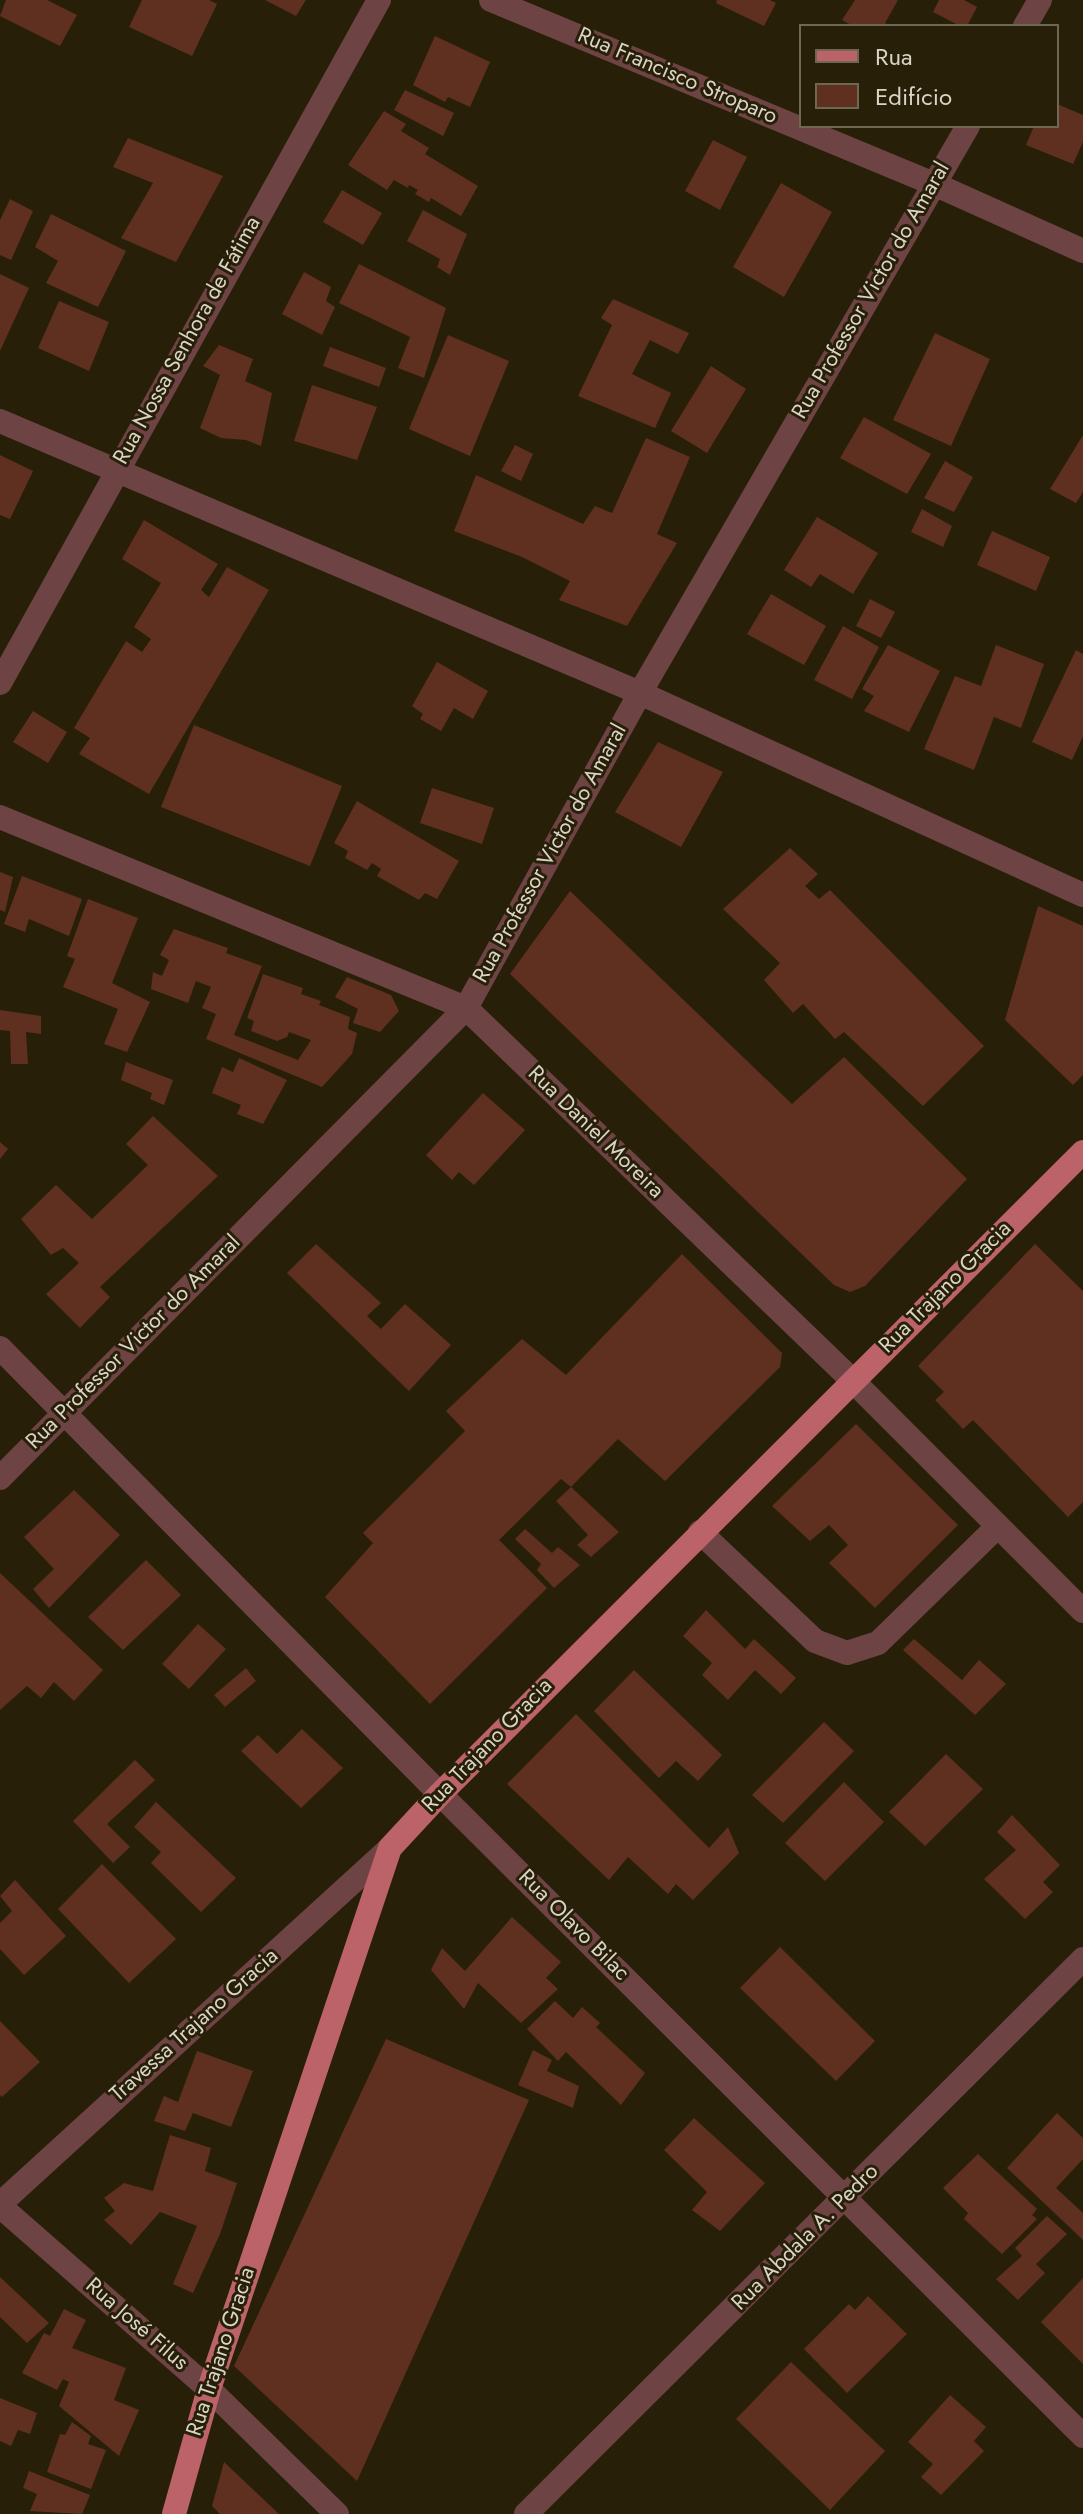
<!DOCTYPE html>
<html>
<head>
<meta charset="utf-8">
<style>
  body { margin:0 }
  #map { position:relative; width:1083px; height:2514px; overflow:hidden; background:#271f08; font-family:Jost,sans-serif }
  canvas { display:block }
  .legend { position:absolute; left:799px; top:24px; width:260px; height:104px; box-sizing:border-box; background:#271f08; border:2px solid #6e6754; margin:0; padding:10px 14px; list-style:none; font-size:24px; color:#d9d4c6 }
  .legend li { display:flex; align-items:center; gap:16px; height:40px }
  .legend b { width:40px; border:2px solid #6e6754 }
</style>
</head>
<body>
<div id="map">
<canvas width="1083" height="2514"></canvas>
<ul class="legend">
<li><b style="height:10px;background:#bb6368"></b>Rua</li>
<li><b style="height:22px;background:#5f3020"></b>Edifício</li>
</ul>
</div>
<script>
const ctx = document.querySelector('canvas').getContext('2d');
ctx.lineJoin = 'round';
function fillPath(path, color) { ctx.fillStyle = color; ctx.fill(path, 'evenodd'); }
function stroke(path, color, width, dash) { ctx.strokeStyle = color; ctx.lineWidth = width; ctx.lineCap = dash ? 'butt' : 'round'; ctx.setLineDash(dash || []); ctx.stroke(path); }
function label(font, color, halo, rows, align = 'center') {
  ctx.font = font + ' Jost,sans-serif'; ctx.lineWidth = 6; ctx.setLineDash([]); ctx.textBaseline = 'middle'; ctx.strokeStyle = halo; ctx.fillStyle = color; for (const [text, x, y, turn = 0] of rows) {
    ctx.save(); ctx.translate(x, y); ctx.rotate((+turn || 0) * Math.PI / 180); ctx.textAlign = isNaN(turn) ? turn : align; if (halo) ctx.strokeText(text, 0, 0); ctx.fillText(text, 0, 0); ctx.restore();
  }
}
fillPath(new Path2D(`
  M6 0H47L77 15 60 46 0 16Z
  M142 0H209L217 4 192 56 129 27Z
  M265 0H306L296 16Z
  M717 0H770L776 3 764 26 716 3Z
  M855 0H898L885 23 891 26H853L842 20Z
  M939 0H964L977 7 967 26H960L933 12Z
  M435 36 490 62 470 107 448 97 445 102 413 85Z
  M405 90 454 113 443 136 394 110Z
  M1057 104 1083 115V142L1073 164 1026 145 1034 126H1057Z
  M384 111 406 124 401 131 429 148 425 154 478 186 461 216 431 198 429 202 415 194 418 190 409 185 408 188 394 180 387 190 348 165Z
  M128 138 223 176 176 262 121 238 153 183 113 167Z
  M713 140 747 157 720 210 685 191Z
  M781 183 832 212 784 297 733 267Z
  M342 190 382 213 363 245 323 222Z
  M10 199 33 211 11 260 0 255V220Z
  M423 210 467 234 450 275 437 267 440 259 407 241Z
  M51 214 126 251 98 307 46 283 58 261 35 247Z
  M359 264 446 308 424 378 398 368 410 337 339 303Z
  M304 272 331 287 326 301 335 307 322 335 282 314Z
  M0 274 29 288 0 351Z
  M613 299 689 333 678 354 650 340 632 374 671 393 655 428 578 396 612 325 601 318Z
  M59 301 109 322 89 371 38 348Z
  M935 333 990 359 951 446 893 420Z
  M448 335 509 361 470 456 409 429Z
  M219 345 253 359 245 381 272 393 261 446 246 440 221 438 200 428 220 375 203 366Z
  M330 347 386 368 379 387 323 366Z
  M711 366 746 389 707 453 671 431Z
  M312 385 377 407 357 460 294 441Z
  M864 417 931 454 907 494 840 458Z
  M1083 435V492L1076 503 1050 489Z
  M646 438 690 457 657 534 677 543 627 626 559 600 570 581 522 557 454 531 476 475 583 524 595 506 612 513Z
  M515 445 533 454 521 481 501 471Z
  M0 455 33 471 10 519 0 515Z
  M945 461 973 477 954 512 924 498Z
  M922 509 952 526 943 547 911 532Z
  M817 517 878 553 853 594 820 574 811 587 784 570Z
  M144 520 218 564 201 590 209 597 227 567 269 590 149 794 79 754 90 738 74 728 126 641 142 652 151 639 134 627 161 583 122 559Z
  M992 531 1050 557 1036 591 977 565Z
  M771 594 826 626 804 665 747 634Z
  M870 599 895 612 881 638 856 626Z
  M843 626 879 647 852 699 814 680Z
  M888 645 940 671 909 732 864 711 874 696 862 689Z
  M996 645 1044 664 1021 728 994 717 974 770 924 749 955 676 981 686Z
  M1076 650 1083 654V736L1072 760 1032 742Z
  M437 662 488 691 473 719 454 708 441 731 420 719 423 714 412 706Z
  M33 711 67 732 48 763 13 742Z
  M194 725 342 786 310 866 161 807Z
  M658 742 723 772 681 847 615 812Z
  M432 788 494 808 482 844 420 823Z
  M357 801 459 861 437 899 425 893 419 900 377 876 381 869 372 863 367 870 345 858 348 851 334 843Z
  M790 848 818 874 805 886 819 899 830 890 984 1046 923 1106 844 1032 835 1039 803 1004 793 1013 764 980 780 963 723 909Z
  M0 872 13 877 5 912 0 910Z
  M22 876 82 899 69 936 29 919 25 932 4 924Z
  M570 891 792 1104 844 1057 967 1179 865 1286 850 1292 834 1285 510 974Z
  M88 899 138 918 112 983 150 1002 127 1052 104 1044 118 1009 63 987 75 959 67 956Z
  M1038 906 1083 926V1075L1073 1085 1005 1020Z
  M174 929 228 948 226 953 262 966 234 1035 298 1060 311 1040 289 1032 287 1037 277 1041 251 1031 254 1021 247 1018 263 974 303 988 301 994 321 1001 319 1005 350 1017 348 1029 357 1033 352 1054 322 1087 206 1039 216 1014 202 1008 211 987 196 981 188 1003 151 989 153 972 162 976 169 960 160 955Z
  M347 977 391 995 399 1011 380 1032 353 1023 358 1009 335 997Z
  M0 1010 41 1016V1034L26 1032 28 1064H11L10 1031 0 1030Z
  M239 1058 287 1080 263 1124 237 1114 241 1105 212 1093 222 1067 233 1072Z
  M126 1062 173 1080 164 1105 150 1099 152 1093 121 1080Z
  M483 1093 525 1130 474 1185 459 1172 452 1180 426 1155Z
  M153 1116 218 1176 100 1287 110 1297 80 1328 46 1294 79 1263 63 1248 51 1255 21 1219 56 1185 92 1219 148 1165 126 1144Z
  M0 1142 8 1149 0 1159Z
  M316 1244 381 1303 367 1316 381 1329 405 1304 451 1345 409 1391 287 1273Z
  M1035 1244 1083 1291V1502L1068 1517 973 1420 963 1429 935 1400 944 1392 918 1366Z
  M682 1254 782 1353 780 1367 665 1481 618 1439 571 1487 561 1479 499 1540 547 1588 430 1704 325 1597 373 1543 363 1533 465 1431 446 1411 522 1339 566 1375Z
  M856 1424 958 1525 875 1608 829 1563 848 1545 829 1525 810 1541 772 1506Z
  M571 1487 619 1532 591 1557 577 1545 588 1535 556 1501Z
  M74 1490 120 1535 49 1608 33 1589 54 1569 24 1537Z
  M525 1529 552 1553 558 1547 580 1565 554 1588 537 1570 541 1564 515 1539Z
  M146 1560 181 1595 123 1650 88 1617Z
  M0 1573 103 1670 74 1701 54 1682 41 1698 27 1686 0 1710Z
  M706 1610 745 1649 754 1639 796 1678 781 1694 755 1670 728 1700 702 1675 712 1663 683 1636Z
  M198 1624 226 1649 189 1689 162 1664Z
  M914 1639 962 1680 979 1660 1006 1684 975 1715 903 1650Z
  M246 1668 256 1681 225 1707 214 1695Z
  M634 1670 722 1755 698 1781 676 1761 659 1778 594 1711Z
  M576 1714 709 1848 728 1827 739 1853 693 1900 676 1884 668 1894 628 1857 609 1880 507 1784Z
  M824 1722 854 1751 783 1823 752 1795Z
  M302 1729 343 1768 301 1808 241 1751 258 1735 277 1754Z
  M946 1754 983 1789 925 1846 889 1812Z
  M135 1760 155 1780 107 1824 130 1847 113 1863 73 1821Z
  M844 1782 884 1822 825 1881 785 1843Z
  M156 1802 236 1878 201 1912 151 1863 161 1852 134 1827Z
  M1012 1815 1060 1865 1043 1882 1053 1892 1025 1919 984 1879 1016 1850 997 1832Z
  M102 1864 176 1939 129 1983 58 1909Z
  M15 1880 66 1936 24 1975 0 1949V1923L12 1911 0 1896Z
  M512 1917 561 1962 546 1978 558 1989 521 2023 478 1983 464 2009 431 1970 442 1948 465 1971Z
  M780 1947 875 2041 836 2081 740 1988Z
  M555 2001 573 2018 582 2007 600 2023 596 2027 645 2073 621 2105 566 2052 558 2061 527 2029Z
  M0 2021 40 2062 2 2097 0 2095Z
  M386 2039 529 2100 357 2481 234 2366Z
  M533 2050 552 2060 547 2071 579 2086 573 2108 518 2085Z
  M197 2051 253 2071 231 2127 193 2113 185 2131 154 2121 164 2096 178 2102Z
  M1057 2113 1083 2138V2159L1056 2188 1083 2213V2240L1007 2168Z
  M694 2118 765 2183 720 2231 692 2210 707 2192 664 2150Z
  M170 2135 211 2148 205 2171 237 2183 220 2234 193 2293 173 2284 197 2226 160 2212 131 2245 104 2220 115 2211 104 2198 124 2183 153 2191Z
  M978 2154 1037 2209 1032 2215 1037 2219 1002 2254 964 2219 968 2213 943 2188Z
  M1047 2216 1067 2234 1036 2264 1045 2273 1018 2300 996 2279 1022 2256 1015 2248Z
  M0 2277 49 2323 27 2343 0 2317Z
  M1083 2278V2364L1041 2322Z
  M868 2296 907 2334 847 2393 804 2349 849 2304 855 2310Z
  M64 2309 86 2320 72 2348 126 2368 114 2400 139 2410 119 2456 59 2406 69 2382 63 2379 57 2390 22 2373 44 2333 50 2336Z
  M791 2362 885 2451 830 2510 736 2419Z
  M950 2395 986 2427 974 2441 984 2451 941 2495 921 2477 933 2464 908 2442Z
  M0 2398 37 2413 30 2434 18 2430 11 2446 0 2441Z
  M72 2422 91 2436 88 2444 106 2450 91 2489 47 2472 60 2434 65 2435Z
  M224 2462 279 2514H220L212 2506Z
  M29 2471 90 2495 82 2514 30 2511 37 2494 23 2488Z`), '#5f3020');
stroke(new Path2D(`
  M491 0 934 184 1083 251
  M1025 26 1040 0
  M0 421 640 693 1083 895
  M0 683 379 0
  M0 817 466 1008 852 1380 1083 1611
  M0 1348 440 1794 1083 2436
  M0 1478 466 1008 640 693 968 126
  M700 1532 815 1641 847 1653 878 1643 998 1526
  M0 2204 390 1848
  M0 2206 209 2389 337 2514
  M526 2514 1083 1959`), '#6e4344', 24);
stroke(new Path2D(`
  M174 2514 209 2389 390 1848 440 1794 1083 1152`), '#bb6368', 24);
label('22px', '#d9d4c6', '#271f08', [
  ["Rua Francisco Stroparo",677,77,23],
  ["Rua Professor Victor do Amaral",872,291,-60],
  ["Rua Nossa Senhora de Fátima",188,341,-61],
  ["Rua Professor Victor do Amaral",551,854,-61],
  ["Rua Daniel Moreira",595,1133,44],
  ["Rua Trajano Gracia",946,1288,-45],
  ["Rua Professor Victor do Amaral",134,1343,-45],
  ["Rua Trajano Gracia",488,1746,-46],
  ["Rua Olavo Bilac",573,1926,45],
  ["Travessa Trajano Gracia",195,2026,-42],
  ["Rua Abdala A. Pedro",806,2238,-45],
  ["Rua José Filus",136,2325,41],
  ["Rua Trajano Gracia",222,2352,-72]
]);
</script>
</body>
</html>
